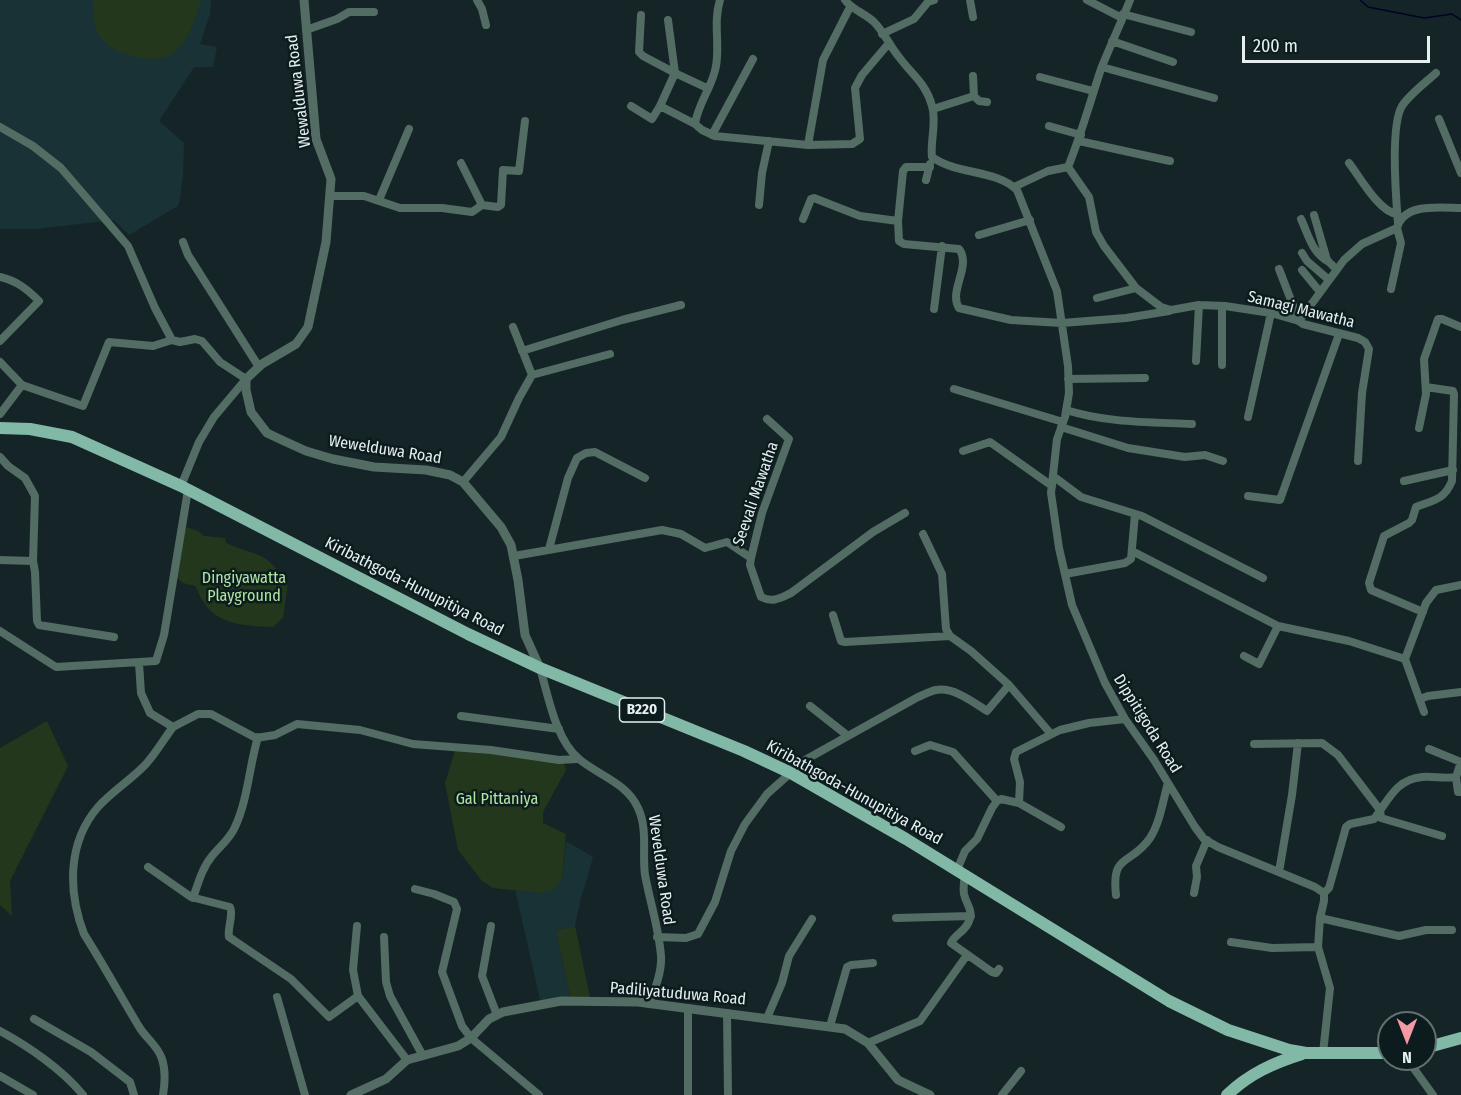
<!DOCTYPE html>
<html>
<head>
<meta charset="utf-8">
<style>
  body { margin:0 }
  #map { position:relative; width:1461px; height:1095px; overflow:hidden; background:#152527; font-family:"Fira Sans Condensed",sans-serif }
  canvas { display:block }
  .north { position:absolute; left:1377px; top:1011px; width:60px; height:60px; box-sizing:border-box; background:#0c1b1d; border:2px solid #637071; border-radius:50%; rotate:180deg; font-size:16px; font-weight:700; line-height:24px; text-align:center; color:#e5eff0 }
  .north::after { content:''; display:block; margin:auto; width:21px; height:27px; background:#f49aa2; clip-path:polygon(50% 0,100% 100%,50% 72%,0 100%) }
  .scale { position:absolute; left:1242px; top:36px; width:188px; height:27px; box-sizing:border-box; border:3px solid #e5eff0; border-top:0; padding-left:8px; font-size:18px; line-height:21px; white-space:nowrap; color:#e5eff0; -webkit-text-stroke:4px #0c1b1d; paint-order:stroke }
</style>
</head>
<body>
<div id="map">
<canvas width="1461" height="1095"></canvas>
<div class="north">N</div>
<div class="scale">200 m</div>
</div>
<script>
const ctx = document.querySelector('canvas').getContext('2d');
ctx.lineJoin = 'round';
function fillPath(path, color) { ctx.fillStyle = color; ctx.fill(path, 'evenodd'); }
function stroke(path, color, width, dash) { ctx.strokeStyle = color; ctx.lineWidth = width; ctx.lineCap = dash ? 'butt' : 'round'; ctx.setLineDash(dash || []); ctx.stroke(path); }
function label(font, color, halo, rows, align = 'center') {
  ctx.font = font + ' "Fira Sans Condensed",sans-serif'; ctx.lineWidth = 5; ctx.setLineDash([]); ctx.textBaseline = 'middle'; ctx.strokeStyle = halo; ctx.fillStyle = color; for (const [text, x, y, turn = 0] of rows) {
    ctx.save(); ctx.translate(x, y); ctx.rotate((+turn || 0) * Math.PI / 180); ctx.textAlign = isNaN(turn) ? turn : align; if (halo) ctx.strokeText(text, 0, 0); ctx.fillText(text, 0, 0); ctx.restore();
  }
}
fillPath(new Path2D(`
  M0 0H211L210 14 200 44 217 47 213 67H194L159 121 184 143 183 176 180 199 178 206 129 235 114 220 36 229H0Z
  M566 841 593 857 580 902 575 926 556 930 571 1001 541 1004 515 889 540 893 562 880Z`), '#193235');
fillPath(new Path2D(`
  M93 0H201C196 17 188 43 172 54 155 66 110 54 100 37 93 26 93 12 93 0Z
  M183 526 198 531 204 536 225 538 226 543C237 548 248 551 259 555 270 560 281 573 288 583L283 618 273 627C250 626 219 626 204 603 200 598 199 592 195 586L183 583 174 575Z
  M47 721 68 766 10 881 12 916 0 905V748Z
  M456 748 563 760 566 770 543 812V823L566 834 562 880 552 891 540 893 493 888 482 881 458 850 445 783Z
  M575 926 591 1002 571 1001 556 930Z`), '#23371d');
stroke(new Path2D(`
  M1360 0 1368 7 1424 18 1452 14 1461 20`), '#030225', 1.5);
stroke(new Path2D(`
  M477 0 482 9 486 25
  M720 0C713 22 720 44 716 66 713 86 698 103 695 124L702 130 715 136 808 145 823 60 850 7
  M845 0C852 10 865 13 874 22 884 32 890 46 899 57 912 75 926 83 932 106 937 122 930 141 932 157 957 175 995 169 1017 190L1057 291 1068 366 1069 393 1065 417 1057 439 1051 493 1059 548 1072 605 1105 683 1125 719 1154 760 1195 827 1204 839 1218 847 1315 887 1324 893V901L1320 918 1318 947 1330 988 1323 1053
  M970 0 973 17
  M1087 0 1122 18
  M1123 14 1191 32
  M641 15 639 52 643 56 675 73 660 106 695 124
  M668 20 675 73 707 88
  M306 30 337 19 349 12H374
  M882 34 914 19 928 2 934 0
  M1112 41 1173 62
  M1102 67 1214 98
  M1040 77 1093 91
  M974 96 979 101 987 102
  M631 106 652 119 660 106
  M933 109 974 96 973 76
  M1439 119 1461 173
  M1049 126 1081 135
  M0 127 33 146 61 168 128 246 155 308 172 340 180 342 195 339 202 341 220 362 246 379 214 417 199 442 181 486
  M712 135 753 59
  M1079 141 1170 161
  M808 145 852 144 860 139 855 88 862 75 889 43
  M461 163 482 205
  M1349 163C1360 177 1379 212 1397 214
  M930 167H906L903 171 898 221 899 241 904 244 959 249C972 266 948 291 959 308L1011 320 1062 323 1126 318 1169 311
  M1068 167C1081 135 1090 102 1101 69 1110 46 1121 23 1130 0
  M926 180 930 164
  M1014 187 1048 171 1068 167 1089 197 1096 232 1104 246 1136 288 1161 307 1171 310 1199 305 1225 306 1271 313 1299 321 1303 324 1358 338 1365 342 1369 349 1362 393 1358 461
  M330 196H364L400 208H442L472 212 482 205 498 207 501 205 503 170 519 171 525 121
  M379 200 409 129
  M759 205 762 173 769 141
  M1314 215 1327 260 1336 269
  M803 219 811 199 814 198 860 216 898 221
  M1301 219C1309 236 1312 253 1329 262
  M1398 223C1396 199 1390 126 1402 106 1410 94 1425 83 1436 73
  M979 235 1030 220
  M183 242 188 255 259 367
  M1302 253 1307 261 1329 280
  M1279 269 1299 321
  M1302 270 1320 292
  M0 277C17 281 27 289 39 301L0 341
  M1391 289 1401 243 1397 228
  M1097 298 1136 288
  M934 309 942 246
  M1299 321 1344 260 1362 244 1397 228C1404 202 1441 208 1461 208
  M522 351 622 320 681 305
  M1196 361 1199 305
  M0 362 22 385
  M1222 365V306
  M532 375 610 354
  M1068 379 1145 378
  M954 389 1063 422
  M1066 410C1107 423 1150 422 1192 424
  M0 414 22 385 83 406 109 342 153 346 172 340
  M1248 417 1271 313
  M1061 427 1128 448 1185 457 1205 455 1223 461
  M1419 428 1426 394 1424 359 1438 319H1442L1461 327
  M963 451 990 442 1052 486
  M0 457 8 466 25 478 35 496 33 561
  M1053 476 1081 497 1142 516 1263 578
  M1404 481 1453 470
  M463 482 501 437 519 398 532 375 513 327
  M1248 496 1280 500 1339 334
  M923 534 942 574 946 629 950 636 971 651 1009 685
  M549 549 568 478 577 458 586 453 595 452 645 478
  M1132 551 1278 626 1349 641 1405 659 1424 712
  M514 556 662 530 681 534 705 548 727 542 751 558 762 513 789 439 767 419
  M751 558 750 565 761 597C773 603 780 598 791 593L873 532 905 513
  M0 560 33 561 35 572 37 621 39 625 114 637
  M1065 574 1125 563 1131 559 1135 514
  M1423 612 1371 590 1369 583 1384 536 1409 523 1412 520 1416 507C1434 500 1444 500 1452 481L1454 394 1453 391 1426 387
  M833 615 841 641 845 642 950 636
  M0 631 56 667 156 661 164 635 188 490
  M1244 656 1259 664 1278 626
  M1405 659 1426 603 1436 590 1461 585
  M139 663 141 693 150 713 173 727 198 714H211L256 738 275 735 297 724 360 730 413 744 491 750 559 760 577 759
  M540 668C548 695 556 741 579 759 598 775 627 783 638 808 648 829 642 853 645 875 650 902 659 929 661 956 662 972 655 989 649 1004
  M1420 699 1428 696 1461 692
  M810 706 848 736
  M461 716 559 729
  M1254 744 1322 743 1338 755 1380 810 1381 818 1442 836
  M1429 749 1461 762
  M915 751 930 745 953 752 997 801
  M1456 777 1458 792H1461
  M1019 803 1020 782 1014 759 1016 752 1060 730 1089 723 1125 719
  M148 867 191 897 230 907C234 916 227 927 229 937L291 979 329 1017 358 996
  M957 870 965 851 977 839 992 808 997 801 1001 799 1019 803 1061 827
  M1279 872 1292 795 1298 743
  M965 875C964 881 963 888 964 894 966 904 974 911 969 921 966 931 955 934 951 943L992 972 996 973 999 969
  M415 889 434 894 454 902 457 909 442 972 462 1026 471 1038 539 1095
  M1194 893 1197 877 1196 866 1207 840
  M1324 893 1329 888 1346 827 1350 824 1374 819C1388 801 1396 779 1422 777 1433 776 1445 779 1456 777L1461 762
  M1116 895C1111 852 1131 866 1150 838 1160 823 1163 800 1168 783
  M193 898C198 884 202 868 212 856 220 846 230 839 235 827 248 799 249 767 258 737
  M896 918 971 916
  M1320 918 1399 936 1426 930H1452
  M357 926 353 970 358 996 407 1060
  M491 926 482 976 497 1015
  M384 937 386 982 390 996 423 1056
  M657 937 686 938 698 934 715 902 731 851 745 824 767 794 805 760 918 697C923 695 930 691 936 690 954 687 973 702 987 711L1009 685 1051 734
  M1231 942 1272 948 1318 947
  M277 997 305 1095
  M688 1008V1095
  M727 1013 728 1095
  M767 1018 782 983 789 956 812 919
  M34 1019 91 1052 130 1082 134 1095
  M830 1026 847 967 851 965 873 963
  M0 1031C28 1046 63 1070 83 1095
  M868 1043 920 1021 967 955
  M1407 1059 1433 1095
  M0 1076 33 1095
  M163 1095C165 1083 166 1071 162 1059 157 1044 145 1038 138 1025 120 995 103 964 84 934 68 892 67 843 98 807 112 791 131 780 146 764 156 753 164 739 173 727
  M1002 1095 1021 1071`), '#536c64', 8);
stroke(new Path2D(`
  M304 0 316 139 331 179 326 242 308 327 296 344 262 364 246 379V390L251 412 267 433 284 441 306 451 333 459 374 467 426 470 450 475 463 482 501 527 511 545 518 580 525 635 540 668
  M351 1095 386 1079 407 1060 458 1046 471 1038 489 1019 503 1012 561 1001 638 1002 845 1029 868 1043 898 1080 930 1095`), '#536c64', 9);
stroke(new Path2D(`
  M0 428 30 429 72 437 181 486 468 634 540 668 744 751 791 773 906 839 1169 1001 1228 1030 1289 1050 1306 1053H1389
  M1425 1048 1461 1038
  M1227 1095C1249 1074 1273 1063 1302 1054`), '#81b8a6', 12);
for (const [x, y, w] of [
  [642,710,45]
]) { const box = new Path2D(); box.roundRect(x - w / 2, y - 12, w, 24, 4.5); ctx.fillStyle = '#0c1b1d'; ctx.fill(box); stroke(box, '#e5eff0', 1.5); }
label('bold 15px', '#e5eff0', null, [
  ["B220",642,710]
]);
label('16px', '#e5eff0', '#0c1b1d', [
  ["Wewalduwa Road",299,91,-97],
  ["Samagi Mawatha",1301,310,14],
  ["Wewelduwa Road",385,450,9],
  ["Seevali Mawatha",756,494,-71],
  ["Kiribathgoda-Hunupitiya Road",414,587,27],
  ["Dippitigoda Road",1147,724,58],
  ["Kiribathgoda-Hunupitiya Road",854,793,29],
  ["Wevelduwa Road",661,870,82],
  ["Padiliyatuduwa Road",678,994,5]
]);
label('16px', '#b0e4a1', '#0c1b1d', [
  ["Dingiyawatta",244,579],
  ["Playground",244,597],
  ["Gal Pittaniya",497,800]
]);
</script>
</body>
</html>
